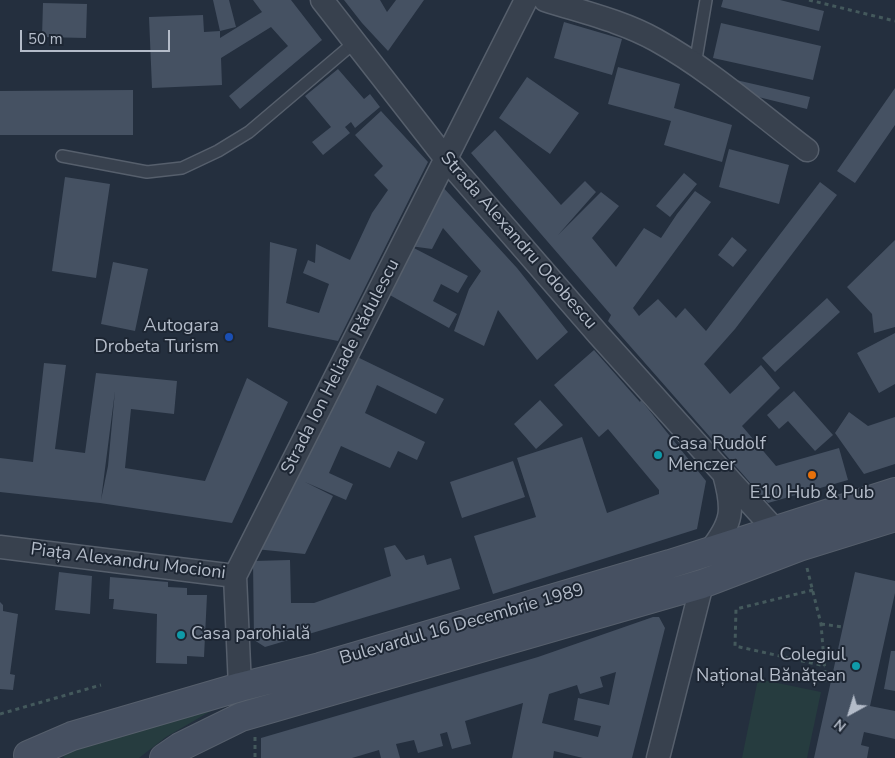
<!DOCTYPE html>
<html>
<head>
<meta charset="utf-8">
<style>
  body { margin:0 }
  #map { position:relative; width:895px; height:758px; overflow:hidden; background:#242f3e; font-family:"Nunito Sans",sans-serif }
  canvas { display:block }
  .north { position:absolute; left:825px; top:688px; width:50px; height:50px; -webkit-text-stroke:4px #1d2633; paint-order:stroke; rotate:219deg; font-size:14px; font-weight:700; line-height:20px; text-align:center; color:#b4bcc9 }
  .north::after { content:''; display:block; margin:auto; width:18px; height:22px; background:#b4bcc9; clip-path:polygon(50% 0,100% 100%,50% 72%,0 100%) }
  .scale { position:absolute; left:20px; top:30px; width:150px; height:22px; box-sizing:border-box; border:2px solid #b4bcc9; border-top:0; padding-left:6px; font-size:15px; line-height:18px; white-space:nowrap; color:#b4bcc9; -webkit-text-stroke:4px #1d2633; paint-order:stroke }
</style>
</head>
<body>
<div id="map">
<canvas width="895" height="758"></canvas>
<div class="north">N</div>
<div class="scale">50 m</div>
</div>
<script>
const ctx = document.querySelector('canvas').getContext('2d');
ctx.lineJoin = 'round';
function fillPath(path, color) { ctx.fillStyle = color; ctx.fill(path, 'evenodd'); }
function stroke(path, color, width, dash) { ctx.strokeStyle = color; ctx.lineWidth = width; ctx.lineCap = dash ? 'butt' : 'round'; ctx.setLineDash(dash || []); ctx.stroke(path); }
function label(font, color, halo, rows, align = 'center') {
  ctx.font = font + ' "Nunito Sans",sans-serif'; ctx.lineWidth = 4; ctx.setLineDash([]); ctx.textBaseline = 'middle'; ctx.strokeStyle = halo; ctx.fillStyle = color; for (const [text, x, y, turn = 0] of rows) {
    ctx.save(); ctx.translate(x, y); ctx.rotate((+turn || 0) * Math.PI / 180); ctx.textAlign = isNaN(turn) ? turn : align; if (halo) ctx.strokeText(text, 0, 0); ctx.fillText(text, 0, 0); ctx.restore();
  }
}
fillPath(new Path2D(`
  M758 679 821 692 807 758H742Z
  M216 708 166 737 139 758H65L55 751Z`), '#263c3f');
fillPath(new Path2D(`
  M213 0H229L236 27 220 31Z
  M253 0H291L322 40 240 109 229 96 288 46 271 27 221 58 222 85 152 88 149 17 203 15 204 32 220 31V38L262 12Z
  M344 0H380L387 12 396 0H424L388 51 362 23Z
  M723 0H780L824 11 819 31 721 7Z
  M43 3 87 4 86 38 42 37Z
  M564 22 622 39 612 75 554 58Z
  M721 23 821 46 813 80 713 58Z
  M618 67 680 84 674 108 732 125 722 162 664 145 671 121 608 104Z
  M338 69 364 99 370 94 380 107 355 128 351 122 345 127 350 133 323 155 312 142 331 127 305 96Z
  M527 77 579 113 550 154 499 118Z
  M736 80 810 97 807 109 734 91Z
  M895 88V125L855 183 837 171Z
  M133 90V135H0V91Z
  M381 111 428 162 338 341 268 327 270 242 297 249 286 303 319 313 329 284 303 273 308 260 315 263 316 244 350 260 372 213 388 190 374 175 383 166 355 135Z
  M495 130 561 205 585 181 596 192 558 235 601 192 619 206 592 238 616 267 644 228 661 238 677 214 695 191 711 202 633 308 639 316 658 299 676 318 685 308 706 331 820 182 837 195 735 329 704 364 730 394 761 365 780 388 742 426 776 466 839 448 848 480 768 503 608 321 611 315 471 153Z
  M729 149 789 165 779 204 719 187Z
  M684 173 697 184 670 217 656 206Z
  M65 177 110 184 96 278 52 271Z
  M440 184 517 268 568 332 537 360 498 310 484 346 454 331 469 289 481 271 443 228 432 249 410 246Z
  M732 237 747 250 733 267 718 255Z
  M895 240V327L874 333 872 314 847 287Z
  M410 246 468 276 458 293 441 284 433 301 457 314 449 328 388 294Z
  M113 262 148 269 135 331 101 324Z
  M827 298 840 312 775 372 762 358Z
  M895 333V384L879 393 857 353Z
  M594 350 640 402 641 400 706 481 697 529 493 594 474 536 536 517 517 458 582 437 607 513 659 494V490L608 429 599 437 554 385Z
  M351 354 444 399 436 414 377 385 365 413 425 442 417 460 398 451 390 468 341 446 329 473 353 484 346 500 305 482 333 496 305 554 255 549Z
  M44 363 66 365 55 449 85 453 96 373 177 381 174 414 131 409 125 468 205 481 247 378 288 402 232 523 100 503 0 492V458L33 462ZM115 391 108 466 101 500Z
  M794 391 833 435 815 451 788 421 779 429 767 415Z
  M540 400 563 425 536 449 514 424Z
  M849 412 868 426 895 417V464L864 474 835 433Z
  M513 461 525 497 462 518 450 482Z
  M395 545 406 560 424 555 427 565 451 558 460 589 265 647 254 640 253 561 290 560 291 603H314L391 576 384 548Z
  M59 572 92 576 90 614 55 610Z
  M855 572 895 581V593L870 706 895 711V739L864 732 861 745 869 747 867 758H814Z
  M110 577 168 582V587L187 588V595H207L204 657 187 656V664L156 663 157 614 113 609 114 599H109Z
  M0 602 3 605V611L18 614 10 674 15 675 13 690 0 689Z
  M653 617H659L665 628 632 758H583L554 751 553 758H512L523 703 465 721 471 744 452 749 447 732 440 734 443 746 418 753 414 740 396 744 400 758H381L379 750 352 758H261V738L538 657ZM616 672 609 705 578 698 574 720 601 726 598 737 542 723 549 694 577 685 580 694 603 687 600 677Z
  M891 651H895V691L884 689Z`), '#455162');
const service = new Path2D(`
  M695 65 706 0
  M62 156 147 172 182 168 218 151 249 132 355 42`);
const minor = new Path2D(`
  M322 0 446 159 598 334 724 474C734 510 733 522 710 551
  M545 0C582 12 622 21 656 40 710 70 757 112 807 150
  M725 475 776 531
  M0 547 235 576
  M240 687 235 576 526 0
  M658 758 702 584`);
const secondary = new Path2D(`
  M28 755 72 736 240 687 320 667 670 564 895 492
  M164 758 180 747 241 717 702 584 799 547 895 517`);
stroke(service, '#565f6c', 14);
stroke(minor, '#565f6c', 25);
stroke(secondary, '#565f6c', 30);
stroke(new Path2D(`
  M809 0 895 21
  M807 568 821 624 826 685
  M813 590 736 609 735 646 825 666
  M821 624 843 627
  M0 714 101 685
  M255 737V758`), '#44595c', 3, [4, 4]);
stroke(service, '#38414e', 11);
stroke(minor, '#38414e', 22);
stroke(secondary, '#465061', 28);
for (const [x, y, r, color] of [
  [229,337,5,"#1a4fb4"],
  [658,455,5,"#0f9aa8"],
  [812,475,5,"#e8710a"],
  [181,635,5,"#0f9aa8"],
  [856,666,5,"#0f9aa8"]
]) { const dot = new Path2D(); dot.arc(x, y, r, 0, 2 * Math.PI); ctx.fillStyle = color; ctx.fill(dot); stroke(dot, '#1d2633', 2); }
label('18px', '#b4bcc9', '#1d2633', [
  ["Strada Alexandru Odobescu",518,241,49],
  ["Strada Ion Heliade Rădulescu",341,367,-63],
  ["Piața Alexandru Mocioni",128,562,7],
  ["Bulevardul 16 Decembrie 1989",462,625,-16]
]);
label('18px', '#b4bcc9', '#1d2633', [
  ["Autogara",219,327],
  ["Drobeta Turism",219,348],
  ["Casa Rudolf",668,445,"left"],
  ["Menczer",668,466,"left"],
  ["E10 Hub & Pub",812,494,"center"],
  ["Casa parohială",191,635,"left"],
  ["Colegiul",846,656],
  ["Național Bănățean",846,677]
], 'right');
</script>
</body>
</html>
